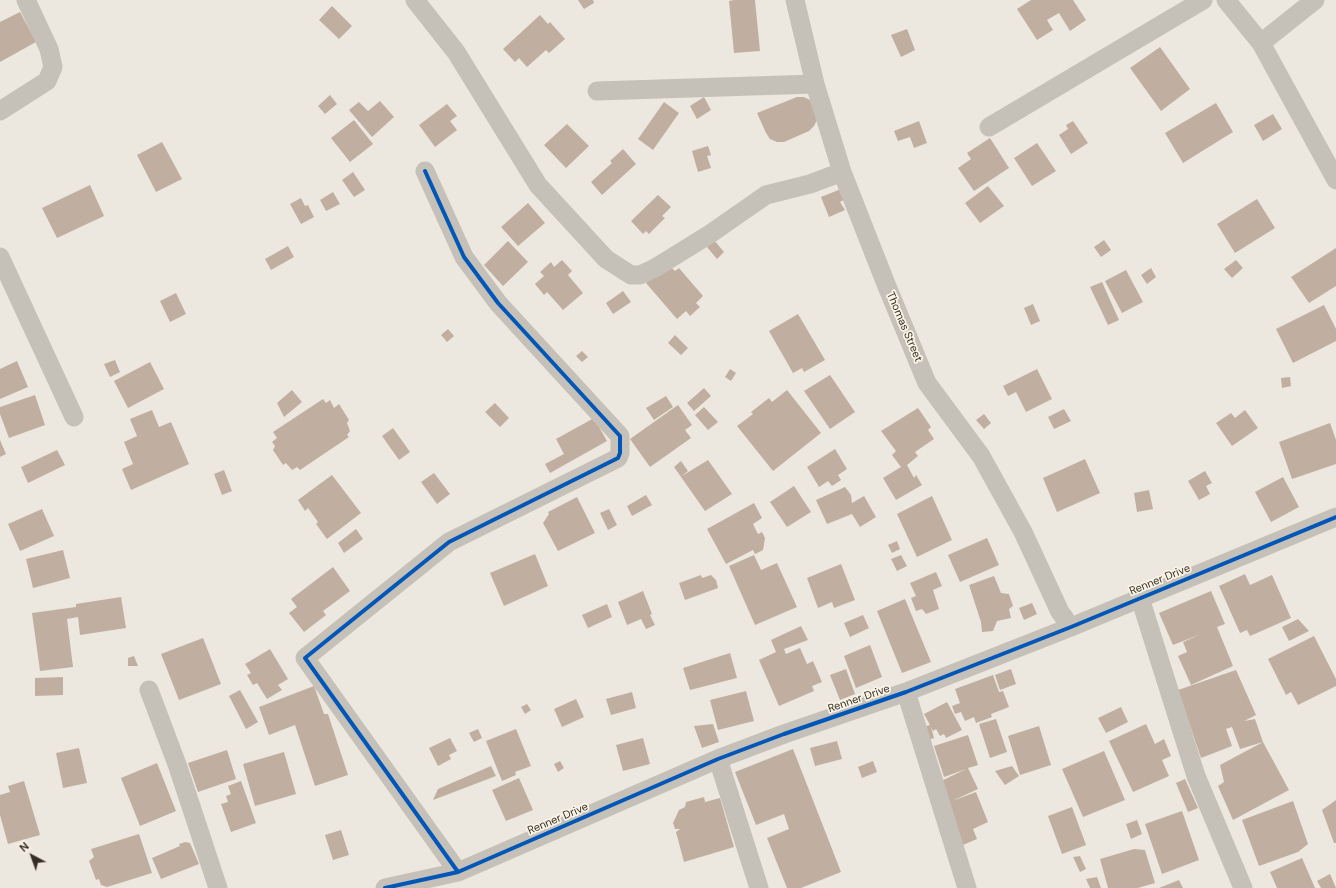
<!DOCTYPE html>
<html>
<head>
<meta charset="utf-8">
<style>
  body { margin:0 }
  #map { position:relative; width:1336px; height:888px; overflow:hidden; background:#ece8df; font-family:"DM Sans",sans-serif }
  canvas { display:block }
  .north { position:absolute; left:12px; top:836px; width:40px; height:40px; -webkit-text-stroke:3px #f9f4e6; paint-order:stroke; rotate:319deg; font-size:11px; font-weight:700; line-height:16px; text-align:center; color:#352e27 }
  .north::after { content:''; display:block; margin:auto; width:14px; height:18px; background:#352e27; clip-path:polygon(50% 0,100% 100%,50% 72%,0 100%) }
</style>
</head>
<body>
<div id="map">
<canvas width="1336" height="888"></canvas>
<div class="north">N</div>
</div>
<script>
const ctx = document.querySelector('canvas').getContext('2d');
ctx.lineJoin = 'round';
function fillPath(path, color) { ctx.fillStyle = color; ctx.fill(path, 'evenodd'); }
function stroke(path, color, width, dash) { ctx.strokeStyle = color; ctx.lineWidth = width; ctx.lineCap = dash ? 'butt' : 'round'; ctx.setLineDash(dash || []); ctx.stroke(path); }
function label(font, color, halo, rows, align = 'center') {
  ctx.font = font + ' "DM Sans",sans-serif'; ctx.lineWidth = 3.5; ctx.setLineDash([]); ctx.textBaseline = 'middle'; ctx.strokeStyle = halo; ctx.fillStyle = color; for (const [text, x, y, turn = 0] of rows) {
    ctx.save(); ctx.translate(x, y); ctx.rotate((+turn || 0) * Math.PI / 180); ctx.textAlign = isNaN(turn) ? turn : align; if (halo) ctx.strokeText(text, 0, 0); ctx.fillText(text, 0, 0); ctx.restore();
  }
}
fillPath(new Path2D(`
  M578 0H593L594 3 584 9Z
  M734 0H755L760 51 734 53 729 1Z
  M1031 0H1073L1086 20 1070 31 1059 13 1047 20 1053 30 1037 40 1017 9Z
  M332 6 352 26 339 39 319 20Z
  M20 12 36 42 0 62V22Z
  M540 15 548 24 550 22 565 39 549 53 546 50 527 67 519 58 515 62 503 49Z
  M907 29 915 50 901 57 891 35Z
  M1160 47 1190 89 1161 111 1130 68Z
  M330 95 337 104 325 114 318 106Z
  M704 97 711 110 697 119 690 106Z
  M797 97H804L810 100 817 120 814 126 809 131 784 142H777L770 139 766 133 757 113Z
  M380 101 394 117 372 137 349 110 359 102 368 111Z
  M664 102 679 113 653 150 638 139Z
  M1216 103 1233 132 1183 163 1165 133Z
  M447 104 457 116 450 121 457 130 435 147 419 125Z
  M1273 114 1282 129 1263 141 1254 125Z
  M354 120 373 144 350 162 331 138Z
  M919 121 927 143 914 148 910 137 898 141 894 131Z
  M1073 121 1088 143 1071 154 1059 135 1068 129 1066 125Z
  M567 124 589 146 566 168 544 145Z
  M990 138 1009 168 974 191 958 168 971 159 967 153Z
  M162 142 182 179 156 192 137 155Z
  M1037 143 1056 171 1032 186 1014 158Z
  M708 146 711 155 707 156 711 168 698 172 692 151Z
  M623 149 636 164 602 195 591 182 612 163 610 161Z
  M353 172 365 190 354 197 342 180Z
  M90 185 104 216 57 238 42 208Z
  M988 186 1004 206 980 223 965 203Z
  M841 189 845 199 840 202 845 210 829 217 821 197Z
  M333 192 340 204 326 211 320 200Z
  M658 195 671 207 662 216 665 218 649 234 646 231 643 234 631 221Z
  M301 198 305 206 308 205 314 217 301 224 290 204Z
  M1257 199 1275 228 1235 253 1217 224Z
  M528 203 545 223 518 246 501 227Z
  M714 240 724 252 717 259 707 247Z
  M1104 240 1111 250 1101 257 1094 247Z
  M508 241 528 262 503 286 484 265Z
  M288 246 294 257 271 270 265 259Z
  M1336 248V286L1309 303 1291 277Z
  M562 260 572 271 568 275 583 293 563 310 547 292 544 295 535 284 544 276 540 272 551 262 554 267Z
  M1236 260 1243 268 1232 278 1224 269Z
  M668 264 675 271 679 268 703 296 696 303 700 307 690 316 686 311 677 319 646 283Z
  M1151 268 1156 277 1147 284 1141 275Z
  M1126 270 1143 302 1122 313 1105 281Z
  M1102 282 1119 320 1108 325 1090 287Z
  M623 291 631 302 613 314 606 303Z
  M176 293 186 314 170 322 160 301Z
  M1033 304 1040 321 1031 325 1024 308Z
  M1324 305 1336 329V341L1293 363 1276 329Z
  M798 314 825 360 804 372 802 368 793 373 769 331Z
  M448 329 454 336 447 342 441 335Z
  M675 335 688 348 681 355 668 343Z
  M582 351 588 357 582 362 576 356Z
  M115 360 120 372 110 377 104 364Z
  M17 361 28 387 0 399V369Z
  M150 362 164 389 128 408 114 381Z
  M730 369 736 373 731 381 725 377Z
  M1037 369 1052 399 1026 412 1016 392 1008 396 1003 386Z
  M830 375 855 412 830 429 804 391Z
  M1290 377 1291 386 1282 388 1281 378Z
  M704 388 711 396 694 411 687 403Z
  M292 390 302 402 284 417 277 403Z
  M787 390 821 433 773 471 737 426 753 414 751 412 769 398 772 402Z
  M35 395 45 425 9 438 0 414V407Z
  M666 396 673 407 654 420 646 408Z
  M323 399 326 403 330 400 334 408 339 404 349 420 347 423 350 431 347 435 349 437 300 470 297 467 292 470 286 463 283 465 273 450 275 446 272 442 277 438 273 432Z
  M495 403 509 418 500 427 485 412Z
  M678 405 692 425 685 430 691 438 650 467 630 439Z
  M704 407 718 422 708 430 695 415Z
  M918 408 931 427 928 430 934 439 915 452 918 456 907 465 914 478 916 475 922 485 896 500 883 478 901 467 892 455 896 451 881 431Z
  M1064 409 1071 421 1054 429 1048 417Z
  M152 410 159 427 171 422 189 464 131 490 122 469 133 464 124 442 137 436 130 419Z
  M1245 410 1258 428 1232 446 1216 423 1231 413 1235 418Z
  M984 414 991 423 984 429 976 420Z
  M594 418 607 441 550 473 545 464 564 454 556 439Z
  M1330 423 1336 440V464L1292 479 1279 442Z
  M393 428 410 452 399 460 382 436Z
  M0 440 6 454 0 457Z
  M835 449 847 469 838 475 841 480 832 486 828 481 819 487 807 467Z
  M57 450 65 465 28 483 21 467Z
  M1085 459 1100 493 1057 512 1043 478Z
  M708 460 732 494 705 511 674 467 681 461 688 471 682 476Z
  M224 470 232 491 222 495 214 474Z
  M1205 471 1212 483 1206 486 1210 494 1199 500 1188 481Z
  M434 473 450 494 437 504 421 482Z
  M332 475 361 513 327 539 316 524 318 522 308 508 305 511 298 500Z
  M1283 477 1299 507 1271 522 1255 492Z
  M794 486 811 512 787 527 770 502Z
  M845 487 851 495 852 503 864 496 876 517 860 527 852 514 827 524 816 500Z
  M1149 490 1153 509 1137 512 1134 493Z
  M646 495 652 505 632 516 627 506Z
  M932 496 952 540 917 557 897 514Z
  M577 497 595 533 558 551 543 523 549 514 548 512Z
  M754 503 762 518 753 524 758 534 762 532 765 538 763 550 755 554 753 550 726 564 707 529Z
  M42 509 54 536 20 551 8 524Z
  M609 509 617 525 608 530 600 513Z
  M356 529 363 539 344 553 338 543Z
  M987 538 999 565 960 582 948 555Z
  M897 541 900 549 892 553 888 545Z
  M63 550 70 578 33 588 26 559Z
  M535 554 548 586 504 606 490 573Z
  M754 555 761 570 777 563 797 607 755 625 729 566Z
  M901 555 907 566 897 571 891 559Z
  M841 564 855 600 834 608 832 602 818 608 807 578Z
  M333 567 350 591 323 611 326 615 304 632 289 613 297 607 291 599Z
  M936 572 942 586 933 590 939 609 926 614 922 609 916 611 911 598 916 596 910 583Z
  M1245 574 1250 585 1272 575 1291 618 1250 636 1247 630 1240 633 1219 586Z
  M701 575 702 578 711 575 716 580 718 588 685 600 679 583Z
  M994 576 1001 593 1009 594 1013 606 1009 609 1011 618 997 621 993 631 982 632 981 622 969 585Z
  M643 591 652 614 650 615 655 625 646 629 641 619 627 625 618 602Z
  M1211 591 1225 624 1217 627 1233 666 1191 685 1178 656 1187 652 1183 642 1201 634 1173 645 1159 613Z
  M121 597 126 628 80 635 78 617 67 619 73 667 40 671 32 613 76 607V604Z
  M905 599 931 662 902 673 877 611Z
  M1032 603 1037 614 1024 620 1019 608Z
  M607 604 612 617 588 628 582 615Z
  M863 615 869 628 850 637 844 623Z
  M1298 619 1309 631 1289 641 1282 627Z
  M801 626 808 640 784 649 786 654 800 648 807 664 813 661 822 682 812 686 814 691 779 706 759 660 776 652 771 640Z
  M1314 636 1336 679V686L1298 705 1291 692 1286 695 1268 659Z
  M203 638 221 684 179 700 161 654Z
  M870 645 882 677 856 688 844 656Z
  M270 649 288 679 278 685 282 690 267 699 257 683 253 685 247 675 251 673 245 664Z
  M730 653 737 678 690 690 683 668Z
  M134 656 138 666H128V658Z
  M846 669 855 694 840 700 830 675Z
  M1011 669 1016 684 1000 690 995 675Z
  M1236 670 1256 715 1244 721 1255 719 1263 742 1240 749 1232 727 1226 729 1232 746 1201 758 1178 690Z
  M993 675 999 692 1003 691 1009 707 991 714 992 717 976 723 974 717 965 721 961 712 955 714 952 706 960 703 955 689Z
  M63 677V695L35 696V678Z
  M314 686 324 714H328L348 775 315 786 295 725 269 735 259 707Z
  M240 690 258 722 246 729 229 696Z
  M746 691 754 721 718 730 710 700Z
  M632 692 636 708 611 715 606 699Z
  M576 699 584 717 562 727 554 709Z
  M947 702 962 730 946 738 944 734 940 736 936 729 933 731 931 727 934 738 926 741 922 727 930 725 924 714Z
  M527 704 531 710 525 714 521 707Z
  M1121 707 1128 722 1106 733 1098 718Z
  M996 719 1007 752 990 758 979 724Z
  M713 724 719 742 702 748 694 726Z
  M1146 724 1155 744 1164 739 1171 756 1162 760 1169 776 1133 792 1109 741Z
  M1039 726 1051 765 1020 775 1008 736Z
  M478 729 482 738 474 742 469 733Z
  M516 729 531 766 515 772 516 775 502 781 486 741Z
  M968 735 978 765 968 768 978 789 952 801 976 792 988 822 973 829 977 839 963 845 937 783 966 769 944 777 934 746Z
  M450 738 457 751 449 755 451 759 438 766 429 748Z
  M643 738 650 764 623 771 616 745Z
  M837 741 842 759 815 766 810 748Z
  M1263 742 1289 790 1233 820 1218 786 1224 782 1220 765Z
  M79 748 87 783 63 788 56 753Z
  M793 749 841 872 801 888H787L767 838 789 829 784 814 756 825 735 772Z
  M227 750 236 779 198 792 188 763Z
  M1104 751 1125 800 1083 817 1062 769Z
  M284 752 296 794 255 806 243 764Z
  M560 761 564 768 558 772 554 764Z
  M873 761 877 772 862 778 858 767Z
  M157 763 176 811 140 826 121 778Z
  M491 766 496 776 433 800 438 789Z
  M1012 766 1019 776 1005 785 995 771Z
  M519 778 533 810 506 821 492 790Z
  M1185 779 1198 808 1188 812 1176 783Z
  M24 781 40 835 8 844 0 815V795L10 792 8 786Z
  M241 781 256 823 231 832 221 804 228 802 226 796 231 794 228 786Z
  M704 797 705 802 720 798 734 847 684 862 676 832 680 829H675L673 823 679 810 685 807 686 802Z
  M1336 800V843H1334L1322 810Z
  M1293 801 1308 844 1298 852 1259 866 1242 820Z
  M1072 807 1086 845 1062 854 1048 816Z
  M1182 811 1199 860 1162 874 1145 824Z
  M1137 820 1142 834 1131 839 1126 824Z
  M341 830 349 855 333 860 325 835Z
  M139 834 152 873 107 887 101 885 99 879 96 880 89 861 94 857 91 849Z
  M185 842 190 843 199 864 161 879 152 858 180 846 179 844Z
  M1134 849 1145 850 1155 883 1138 888H1108L1100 859Z
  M1080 856 1086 869 1080 872 1073 857Z
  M1302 858 1315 888H1277L1270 872Z
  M1330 874 1336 888H1321L1317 881Z
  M1097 877 1101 888H1090L1086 879Z
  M1179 880 1183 888H1159Z`), '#c0afa0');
stroke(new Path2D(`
  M415 0 456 52 538 185 606 259 631 275H640L655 268 710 234 766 195 810 184 842 172
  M795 0 815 84 842 172 886 284 927 383 981 456 1023 532 1060 612 1071 627
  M1226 0 1261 43 1336 180
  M1261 43 1315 0
  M597 91 815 84
  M0 111 47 81 53 67 49 49 26 0
  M989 127 1203 0
  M425 171 464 257 498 303 620 436V453L618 458 449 542 305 658 458 872
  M0 257 74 417
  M1140 598 1196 776 1243 888
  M149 690 178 767 218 888
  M906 692 967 888
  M718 759 759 888
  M385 888 458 872 718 759 784 734 906 692 1071 627 1336 517`), '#c5c0b8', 19);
stroke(new Path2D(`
  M425 171 464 257 498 303 620 436V453L618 458 449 542 305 658 458 872
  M385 888 458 872 718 759 784 734 906 692 1071 627 1336 517`), '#0057b8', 4);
label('11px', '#352e27', '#f9f4e6', [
  ["Thomas Street",904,327,67],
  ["Renner Drive",1160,580,-22],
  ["Renner Drive",859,699,-19],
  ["Renner Drive",558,819,-23]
]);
</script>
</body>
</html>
